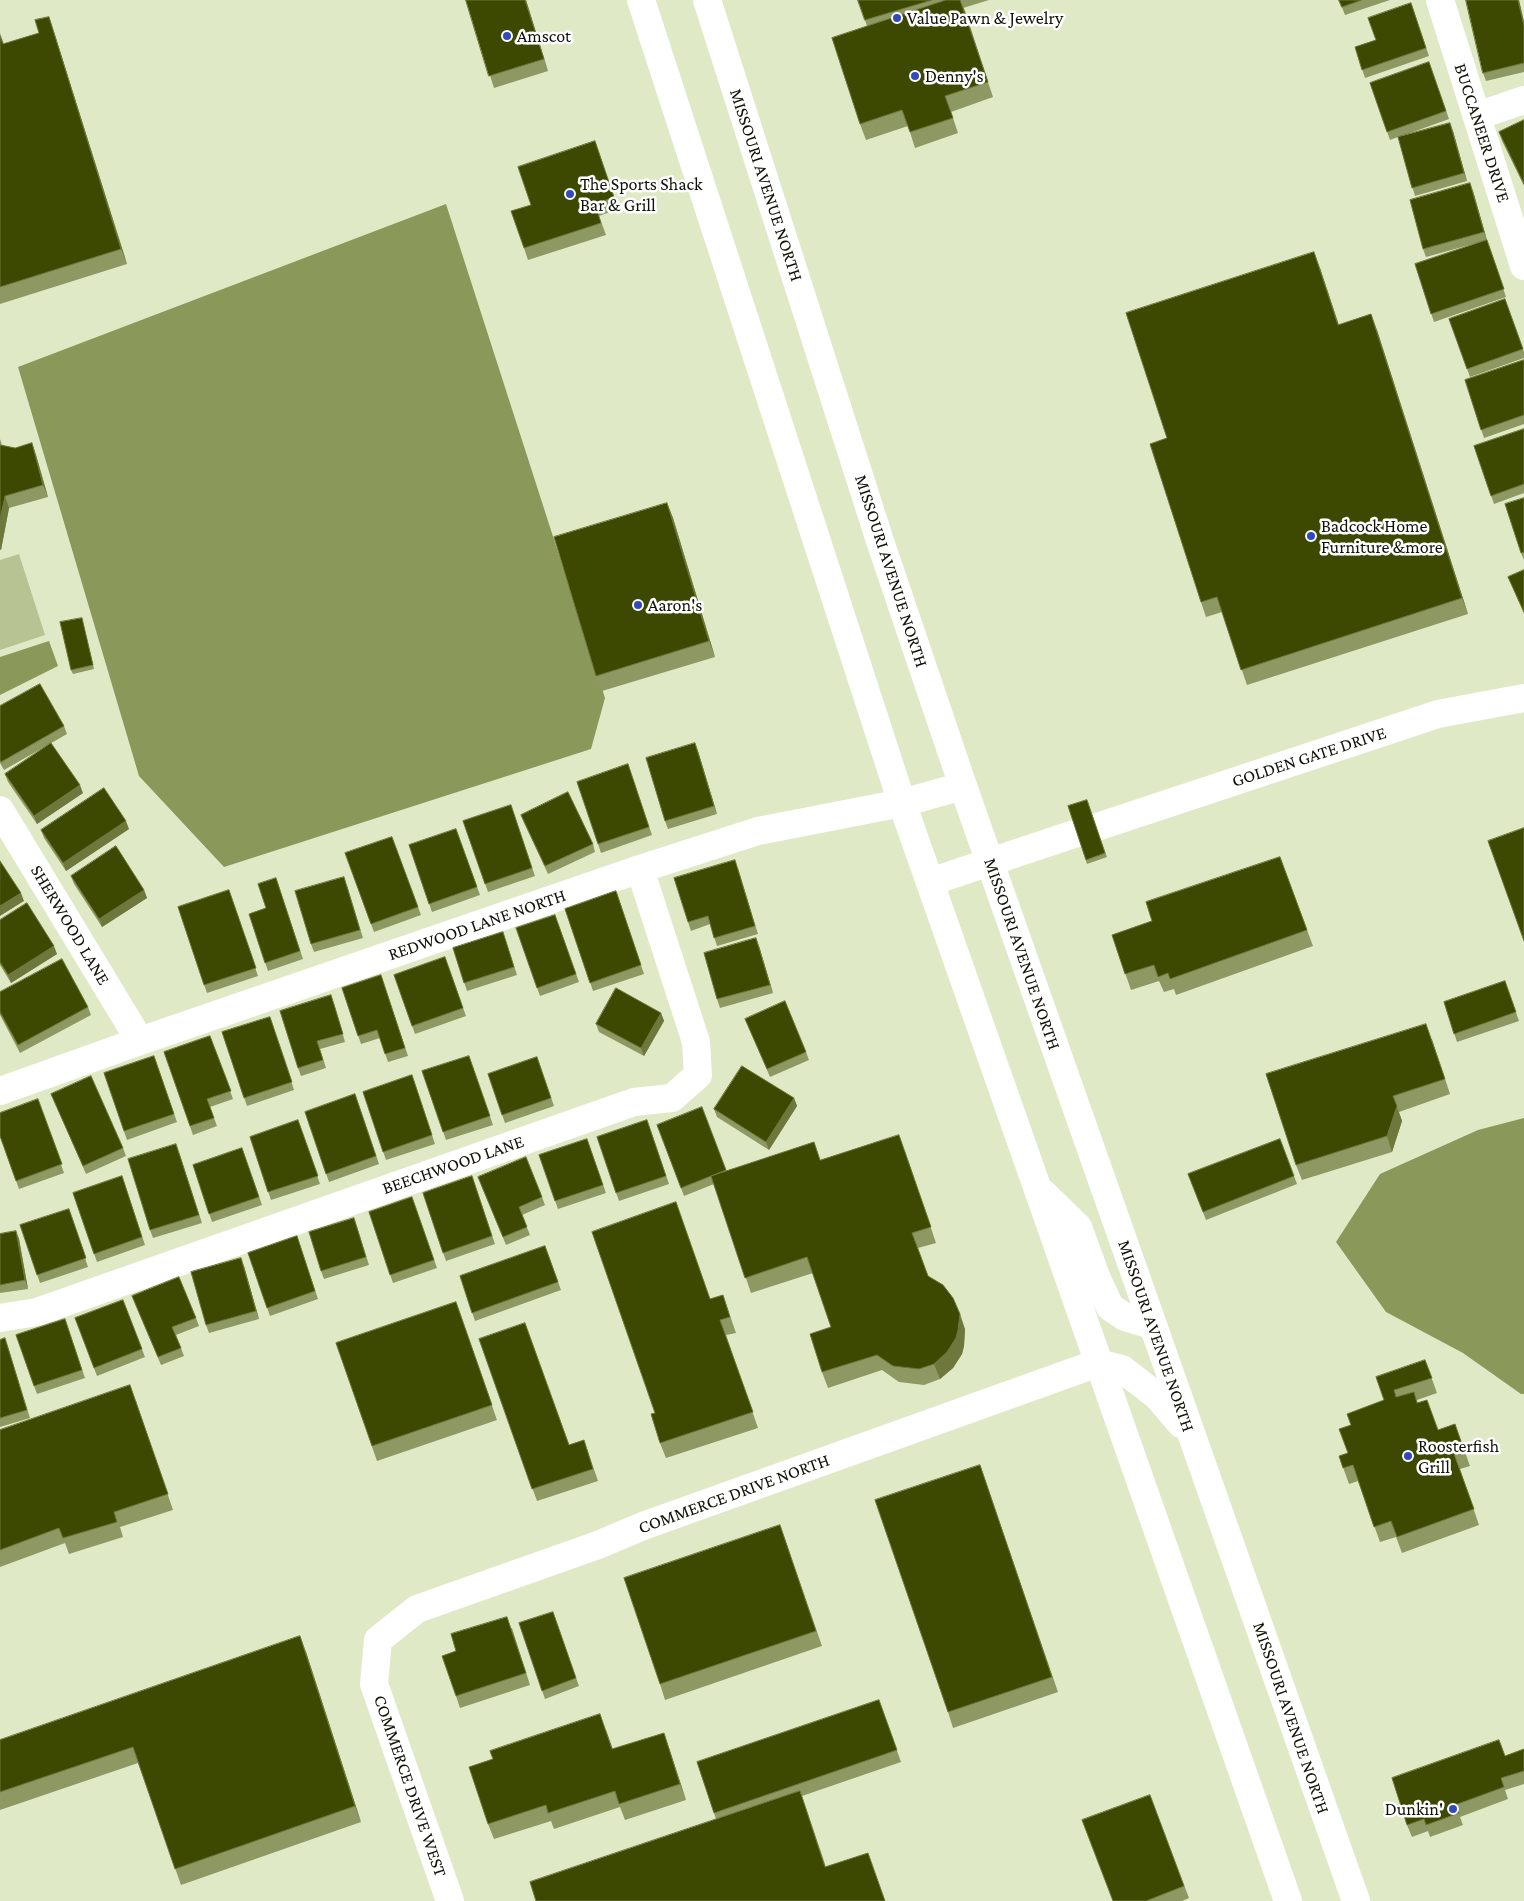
<!DOCTYPE html>
<html>
<head>
<meta charset="utf-8">
<style>
  body { margin:0 }
  canvas { display:block; background:#e0e9c5 }
</style>
</head>
<body>
<canvas width="1524" height="1901"></canvas>
<script>
const ctx = document.querySelector('canvas').getContext('2d');
ctx.lineJoin = 'round';
function fillPath(path, color) { ctx.fillStyle = color; ctx.fill(path, 'evenodd'); }
function stroke(path, color, width, dash) { ctx.strokeStyle = color; ctx.lineWidth = width; ctx.lineCap = dash ? 'butt' : 'round'; ctx.setLineDash(dash || []); ctx.stroke(path); }
function label(font, color, halo, rows, align = 'center') {
  ctx.font = font + ' "Crimson Pro",serif'; ctx.lineWidth = 5; ctx.setLineDash([]); ctx.textBaseline = 'middle'; ctx.strokeStyle = halo; ctx.fillStyle = color; for (const [text, x, y, turn = 0] of rows) {
    ctx.save(); ctx.translate(x, y); ctx.rotate((+turn || 0) * Math.PI / 180); ctx.textAlign = isNaN(turn) ? turn : align; if (halo) ctx.strokeText(text, 0, 0); ctx.fillText(text, 0, 0); ctx.restore();
  }
}
fillPath(new Path2D(`
  M19 554 45 635 0 650V560Z`), '#b7c393');
fillPath(new Path2D(`
  M446 204 605 698 591 749 224 867 139 776 18 367Z
  M49 641 58 666 0 695V657Z
  M1524 1118V1394H1521L1463 1353 1386 1312 1336 1242 1380 1174 1478 1130Z`), '#8a9859');
stroke(new Path2D(`
  M1440 0 1524 266
  M1477 116 1524 100
  M0 810 140 1041
  M1097 827 1438 714 1524 698
  M930 882 1077 833
  M0 1091 140 1041 640 869 758 831 902 803 963 786
  M0 1318 37 1312 634 1102 672 1098 698 1075 696 1042 640 869
  M450 1901 374 1684 378 1640 417 1609 598 1545 643 1526 1098 1363`), '#fff', 28);
stroke(new Path2D(`
  M641 0 902 803 1288 1901
  M707 0 880 541 963 786 1356 1901
  M1043 1193 1078 1227 1097 1279 1110 1307 1125 1317 1152 1325
  M1098 1363 1122 1369 1157 1396 1181 1424`), '#fff', 28);
fillPath(new Path2D(`
  M466 0H526L548 71 494 88Z
  M858 0H989L963 8 993 97 951 112 958 133 915 148 908 126 866 140 860 124 867 26Z
  M1339 0H1390L1345 15Z
  M1519 0 1524 22V72L1486 81 1483 73Z
  M1411 3 1429 56 1365 78 1355 47 1376 40Z
  M49 17 54 32 127 264 0 304V33L4 44 39 33Z
  M1429 62 1449 119 1399 137 1453 131 1467 181 1415 196 1398 137 1390 140 1370 83Z
  M1524 120V186L1502 141 1499 132Z
  M595 141 618 209 599 216 606 235 528 260 524 248 531 205Z
  M1473 191 1487 240 1506 297 1434 322 1415 264 1484 241 1426 257 1423 249Z
  M1320 268 1339 325 1377 330 1468 614 1247 685 1222 612 1206 617 1201 602 1167 438Z
  M1505 299 1524 352V358L1470 377 1449 319Z
  M1524 360V424L1484 438 1465 380Z
  M1524 429V493L1494 504 1474 446Z
  M0 439 2 445 15 448 32 443 36 455 48 497 9 508 1 550H0Z
  M1524 498V560L1521 553Z
  M667 503 673 518 715 657 602 691 596 676Z
  M1524 570V614L1508 577Z
  M82 618 94 669 73 674 71 670Z
  M0 706 64 726 67 734 4 770 0 763Z
  M698 751 717 814 668 829 665 821Z
  M628 764 652 835 601 853 598 844Z
  M5 774 83 793 37 824 8 782Z
  M1087 800 1107 857 1087 864 1068 806Z
  M511 805 535 876 488 892 463 821Z
  M521 815 593 844 595 852 548 874 524 823Z
  M129 829 66 871 44 838 41 830Z
  M456 829 480 895 432 912 409 845Z
  M392 837 421 915 374 932 345 853Z
  M1280 857 1313 946 1176 995 1174 989 1164 992 1159 981 1131 990 1112 935 1152 921Z
  M738 868 758 934 717 946 710 924 691 931 688 922Z
  M71 876 144 890 147 898 102 927 74 884Z
  M276 878 303 959 268 971 249 914 266 908Z
  M347 885 363 938 314 952 311 944Z
  M229 890 258 976 207 993 178 907Z
  M616 891 644 974 593 991 565 909Z
  M555 915 579 982 540 996 516 928Z
  M0 920 57 954 11 983 0 965Z
  M503 932 517 975 467 991 453 948Z
  M759 946 773 993 720 1008 717 999Z
  M445 957 466 1016 415 1034 394 975Z
  M381 975 408 1056 388 1062 380 1038 361 1044 342 988Z
  M1505 981 1519 1021 1457 1042 1444 1002Z
  M0 992 88 1007 91 1015 20 1053 0 1015Z
  M334 1003 345 1042 320 1049 326 1068 301 1076 298 1068Z
  M661 1013 664 1021 644 1056 599 1032 596 1024Z
  M270 1017 294 1090 247 1106 222 1032Z
  M745 1019 806 1052 809 1060 770 1077Z
  M210 1036 233 1099 210 1107 217 1126 193 1135 164 1052Z
  M1432 1039 1450 1094 1399 1112 1402 1121 1392 1152 1302 1180 1296 1165Z
  M154 1056 177 1122 127 1140 104 1073Z
  M469 1056 493 1125 446 1140 422 1071Z
  M537 1057 554 1106 505 1123 488 1074Z
  M412 1075 435 1144 386 1160 363 1092Z
  M51 1094 123 1148 126 1156 86 1174Z
  M355 1094 379 1164 329 1182 305 1112Z
  M794 1098 797 1106 769 1150 717 1117 714 1109Z
  M38 1099 64 1173 19 1189 0 1136Z
  M298 1120 320 1184 271 1200 250 1137Z
  M647 1120 669 1184 619 1201 597 1137Z
  M657 1125 727 1171 905 1151 936 1243 918 1248 928 1276 965 1329 964 1346 962 1354 953 1368 940 1379 924 1385 899 1382 882 1370 828 1388 822 1372 831 1327 813 1273 751 1293 714 1184 684 1196Z
  M587 1139 606 1193 558 1209 539 1155Z
  M1280 1139 1297 1184 1206 1220 1188 1174Z
  M242 1148 262 1205 212 1222 193 1165Z
  M179 1152 202 1223 153 1238 150 1230Z
  M122 1176 145 1245 97 1262 73 1193Z
  M472 1176 495 1244 446 1261 423 1193Z
  M481 1185 542 1197 545 1205 522 1215 530 1235 506 1245Z
  M412 1197 437 1268 393 1283 369 1212Z
  M69 1209 88 1267 40 1283 20 1225Z
  M357 1227 369 1265 324 1279 321 1271Z
  M16 1231 19 1239 28 1289 0 1293V1234Z
  M297 1236 318 1299 270 1316 248 1253Z
  M545 1246 561 1290 475 1321 460 1276Z
  M244 1266 259 1319 209 1333 206 1325Z
  M723 1295 736 1333 726 1335 758 1428 666 1458 660 1443 655 1413 710 1299Z
  M123 1300 145 1357 97 1376 75 1318Z
  M456 1302 497 1420 377 1461 336 1343Z
  M135 1304 196 1318 199 1326 176 1335 184 1356 161 1365Z
  M65 1319 85 1378 37 1394 16 1335Z
  M479 1339 569 1445 584 1440 598 1481 537 1501Z
  M0 1340 8 1347 30 1418 0 1427Z
  M1425 1360 1437 1393 1417 1400 1418 1403 1438 1430 1455 1424 1470 1466 1460 1469 1479 1525 1402 1553 1396 1537 1380 1542 1358 1481 1349 1484 1339 1456 1348 1453 1351 1425 1384 1400Z
  M136 1401 173 1510 120 1527 123 1537 69 1554 65 1543 0 1567V1430Z
  M980 1465 1058 1692 953 1728 948 1712Z
  M780 1525 822 1646 665 1700 660 1684Z
  M553 1612 579 1686 545 1699 519 1623Z
  M512 1628 530 1685 460 1708 456 1696V1651Z
  M306 1652 361 1822 181 1885 138 1763 0 1810V1740Z
  M879 1700 901 1762 802 1796 826 1867 885 1901 716 1819 697 1762Z
  M606 1730 613 1749 669 1748 686 1800 625 1820 620 1807 554 1829 551 1821 494 1839 488 1824Z
  M1524 1749V1784L1505 1790 1508 1799 1460 1817 1463 1825 1430 1837 1428 1831 1412 1837 1407 1825 1505 1756Z
  M1150 1795 1189 1898 1182 1901H1113Z`), '#8e9863');
fillPath(new Path2D(`
  M525 0H526L548 71 544 59Z
  M960 0 965 11 993 97 988 82Z
  M1518 0H1519L1524 22V26Z
  M49 17 54 32 127 264 121 249Z
  M1450 123 1453 131 1467 181 1464 173Z
  M1470 183 1473 191 1487 240 1484 232Z
  M1314 252 1320 268 1344 341 1338 325Z
  M1371 314 1377 330 1468 614 1462 598Z
  M32 443 36 455 48 497 43 485Z
  M5 496 9 508 1 550 0 548V520Z
  M667 503 673 518 715 657 709 641Z
  M695 743 698 751 717 814 714 806Z
  M80 785 83 793 37 824 34 816Z
  M126 821 129 829 66 871 63 863Z
  M144 890 147 898 102 927 99 919Z
  M21 893 24 901 0 916V906Z
  M756 938 759 946 773 993 770 985Z
  M54 946 57 954 11 983 8 975Z
  M661 1013 664 1021 644 1056 641 1048Z
  M1393 1096 1402 1121 1392 1152 1387 1136Z
  M794 1098 797 1106 769 1150 766 1142Z
  M16 1231 19 1239 28 1289 25 1280Z
  M241 1258 244 1266 259 1319 256 1311Z
  M960 1314 965 1329 964 1346 962 1354 953 1368 940 1379 934 1364Z
  M300 1636 306 1652 361 1822 355 1806Z
  M664 1733 669 1748 686 1800 680 1784Z`), '#6e783c');
const building = new Path2D(`
  M466 0H525L544 59 489 76Z
  M858 0H932L865 20Z
  M946 0H960L988 82 945 96 953 118 910 132 902 110 860 124 832 38Z
  M1339 0H1362L1342 7Z
  M1466 0H1518L1524 26V63L1483 73Z
  M1411 3 1426 48 1362 70 1355 47 1376 40 1368 18Z
  M49 17 121 249 0 287V36L3 44 39 33 35 20Z
  M1429 62 1446 111 1387 132 1370 83Z
  M1524 120V184L1499 132Z
  M1450 123 1464 173 1412 188 1398 137Z
  M595 141 614 197 595 204 601 223 524 248 511 211 531 205 518 167Z
  M1470 183 1484 232 1423 249 1410 200Z
  M1487 240 1504 289 1431 314 1415 264Z
  M1314 252 1338 325 1371 314 1462 598 1241 670 1217 597 1201 602 1150 444 1167 438 1126 313Z
  M1505 299 1523 349 1467 369 1449 319Z
  M1524 360V415L1481 430 1465 380Z
  M1524 429V484L1491 496 1474 446Z
  M32 443 43 485 5 496 0 520V445L15 448Z
  M1524 498V552L1521 553 1505 504Z
  M667 503 709 641 596 676 554 537Z
  M1524 570V612L1508 577Z
  M82 618 93 665 71 670 60 622Z
  M40 684 64 726 1 762 0 760V706Z
  M51 743 80 785 34 816 5 774Z
  M695 743 714 806 665 821 646 758Z
  M628 764 649 827 598 844 577 782Z
  M104 788 126 821 63 863 41 830Z
  M568 792 593 844 545 866 521 815Z
  M1087 800 1105 853 1086 860 1068 806Z
  M511 805 532 868 485 884 463 821Z
  M1524 828V941L1488 841Z
  M456 829 477 887 429 904 409 845Z
  M392 837 418 907 371 924 345 853Z
  M116 846 144 890 99 919 71 876Z
  M1280 857 1307 930 1170 979 1168 973 1158 977 1154 965 1125 974 1112 935 1152 921 1146 902Z
  M735 860 755 926 714 938 708 916 688 922 674 878Z
  M0 861 21 893 0 906Z
  M344 877 360 930 311 944 295 891Z
  M276 878 300 951 265 963 249 914 266 908 258 884Z
  M229 890 256 968 204 985 178 907Z
  M616 891 641 965 590 983 565 909Z
  M27 903 54 946 8 975 0 962V920Z
  M555 915 576 974 537 988 516 928Z
  M503 932 514 967 464 983 453 948Z
  M756 938 770 985 717 999 704 953Z
  M445 957 463 1008 412 1026 394 975Z
  M62 959 88 1007 18 1045 0 1012V992Z
  M381 975 405 1048 385 1054 377 1030 358 1036 342 988Z
  M1505 981 1516 1012 1454 1034 1444 1002Z
  M616 988 661 1013 641 1048 596 1024Z
  M331 995 343 1034 317 1041 323 1060 298 1068 280 1011Z
  M785 1001 806 1052 767 1069 745 1019Z
  M270 1017 292 1082 244 1098 222 1032Z
  M1426 1024 1445 1079 1393 1096 1397 1106 1387 1136 1296 1165 1266 1074Z
  M210 1036 231 1091 207 1099 214 1118 190 1126 164 1052Z
  M154 1056 174 1114 124 1131 104 1073Z
  M469 1056 490 1116 443 1132 422 1071Z
  M537 1057 551 1098 502 1115 488 1074Z
  M742 1066 794 1098 766 1142 714 1109Z
  M412 1075 432 1135 383 1152 363 1092Z
  M91 1076 123 1148 83 1166 51 1094Z
  M355 1094 376 1156 326 1174 305 1112Z
  M38 1099 62 1164 16 1181 0 1136V1113Z
  M702 1107 726 1170 681 1188 657 1125Z
  M298 1120 318 1176 268 1192 250 1137Z
  M647 1120 666 1176 616 1193 597 1137Z
  M899 1135 931 1227 912 1233 928 1276 943 1285 953 1298 960 1314 958 1330 956 1338 947 1352 934 1364 919 1369 893 1366 877 1355 822 1372 810 1334 831 1327 807 1257 745 1278 711 1176 814 1142 820 1160Z
  M587 1139 603 1185 555 1201 539 1155Z
  M1280 1139 1294 1176 1203 1212 1188 1174Z
  M176 1144 199 1215 150 1230 128 1159Z
  M242 1148 259 1197 209 1214 193 1165Z
  M526 1157 542 1197 519 1207 527 1227 503 1237 478 1177Z
  M122 1176 142 1237 94 1254 73 1193Z
  M472 1176 492 1236 443 1253 423 1193Z
  M412 1197 434 1260 390 1275 369 1212Z
  M676 1202 710 1299 723 1295 730 1317 720 1320 753 1412 660 1443 651 1414 655 1413 592 1232Z
  M69 1209 86 1258 37 1275 20 1225Z
  M354 1218 366 1257 321 1271 309 1232Z
  M16 1231 25 1280 0 1285V1234Z
  M297 1236 315 1291 267 1308 248 1253Z
  M545 1246 558 1282 472 1313 460 1276Z
  M241 1258 256 1311 206 1325 191 1272Z
  M179 1277 196 1318 172 1327 181 1348 158 1357 132 1296Z
  M123 1300 142 1349 94 1368 75 1318Z
  M456 1302 492 1405 372 1446 336 1343Z
  M65 1319 82 1370 34 1386 16 1335Z
  M525 1323 569 1445 584 1440 593 1469 532 1489 479 1339Z
  M5 1338 27 1410 0 1418V1340Z
  M1425 1360 1432 1378 1394 1390 1396 1397 1414 1392 1417 1403 1427 1400 1438 1430 1455 1424 1464 1450 1454 1454 1474 1509 1397 1537 1391 1521 1374 1527 1353 1465 1343 1468 1339 1456 1348 1453 1339 1429 1351 1425 1347 1414 1384 1400 1376 1377Z
  M130 1385 168 1494 114 1512 117 1522 63 1538 59 1528 0 1550V1430Z
  M980 1465 1052 1677 948 1712 875 1500Z
  M780 1525 816 1631 660 1684 624 1578Z
  M553 1612 576 1678 542 1691 519 1623Z
  M507 1617 526 1673 456 1696 442 1656 456 1651 451 1634Z
  M300 1636 355 1806 175 1869 133 1747 0 1792V1740Z
  M879 1700 897 1750 714 1813 697 1762Z
  M600 1714 612 1749 664 1733 680 1784 619 1804 615 1791 548 1813 546 1805 488 1824 469 1767 493 1759 490 1751Z
  M1499 1740 1505 1756 1524 1749V1771L1501 1778 1504 1787 1455 1805 1459 1813 1426 1825 1424 1819 1407 1825 1392 1778Z
  M800 1791 825 1867 868 1853 885 1901H536L530 1882Z
  M1150 1795 1184 1886 1146 1901H1113L1082 1820Z`);
fillPath(building, '#3d4801');
stroke(building, '#6e783c', 1);
for (const [x, y, r, color] of [
  [897,18,5,"#3149ba"],
  [507,36,5,"#3149ba"],
  [915,76,5,"#3149ba"],
  [570,194,5,"#3149ba"],
  [1311,536,5,"#3149ba"],
  [638,605,5,"#3149ba"],
  [1408,1456,5,"#3149ba"],
  [1453,1809,5,"#3149ba"]
]) { const dot = new Path2D(); dot.arc(x, y, r, 0, 2 * Math.PI); ctx.fillStyle = color; ctx.fill(dot); stroke(dot, '#fff', 2); }
label('18px', '#0f1206', '#fff', [
  ["Value Pawn & Jewelry",907,18],
  ["Amscot",517,36],
  ["Denny's",925,76],
  ["The Sports Shack",580,184],
  ["Bar & Grill",580,205],
  ["Badcock Home",1321,526],
  ["Furniture &more",1321,547],
  ["Aaron's",648,605],
  ["Roosterfish",1418,1446],
  ["Grill",1418,1467],
  ["Dunkin'",1443,1809,"right"]
], 'left');
label('18px', '#0f1206', '#fff', [
  ["BUCCANEER DRIVE",1482,133,72],
  ["MISSOURI AVENUE NORTH",766,185,72],
  ["MISSOURI AVENUE NORTH",891,571,72],
  ["GOLDEN GATE DRIVE",1309,757,-18],
  ["SHERWOOD LANE",70,925,59],
  ["REDWOOD LANE NORTH",477,925,-19],
  ["MISSOURI AVENUE NORTH",1022,954,71],
  ["BEECHWOOD LANE",453,1165,-19],
  ["MISSOURI AVENUE NORTH",1156,1336,71],
  ["COMMERCE DRIVE NORTH",734,1494,-20],
  ["MISSOURI AVENUE NORTH",1291,1718,71],
  ["COMMERCE DRIVE WEST",410,1786,71]
]);
</script>
</body>
</html>
